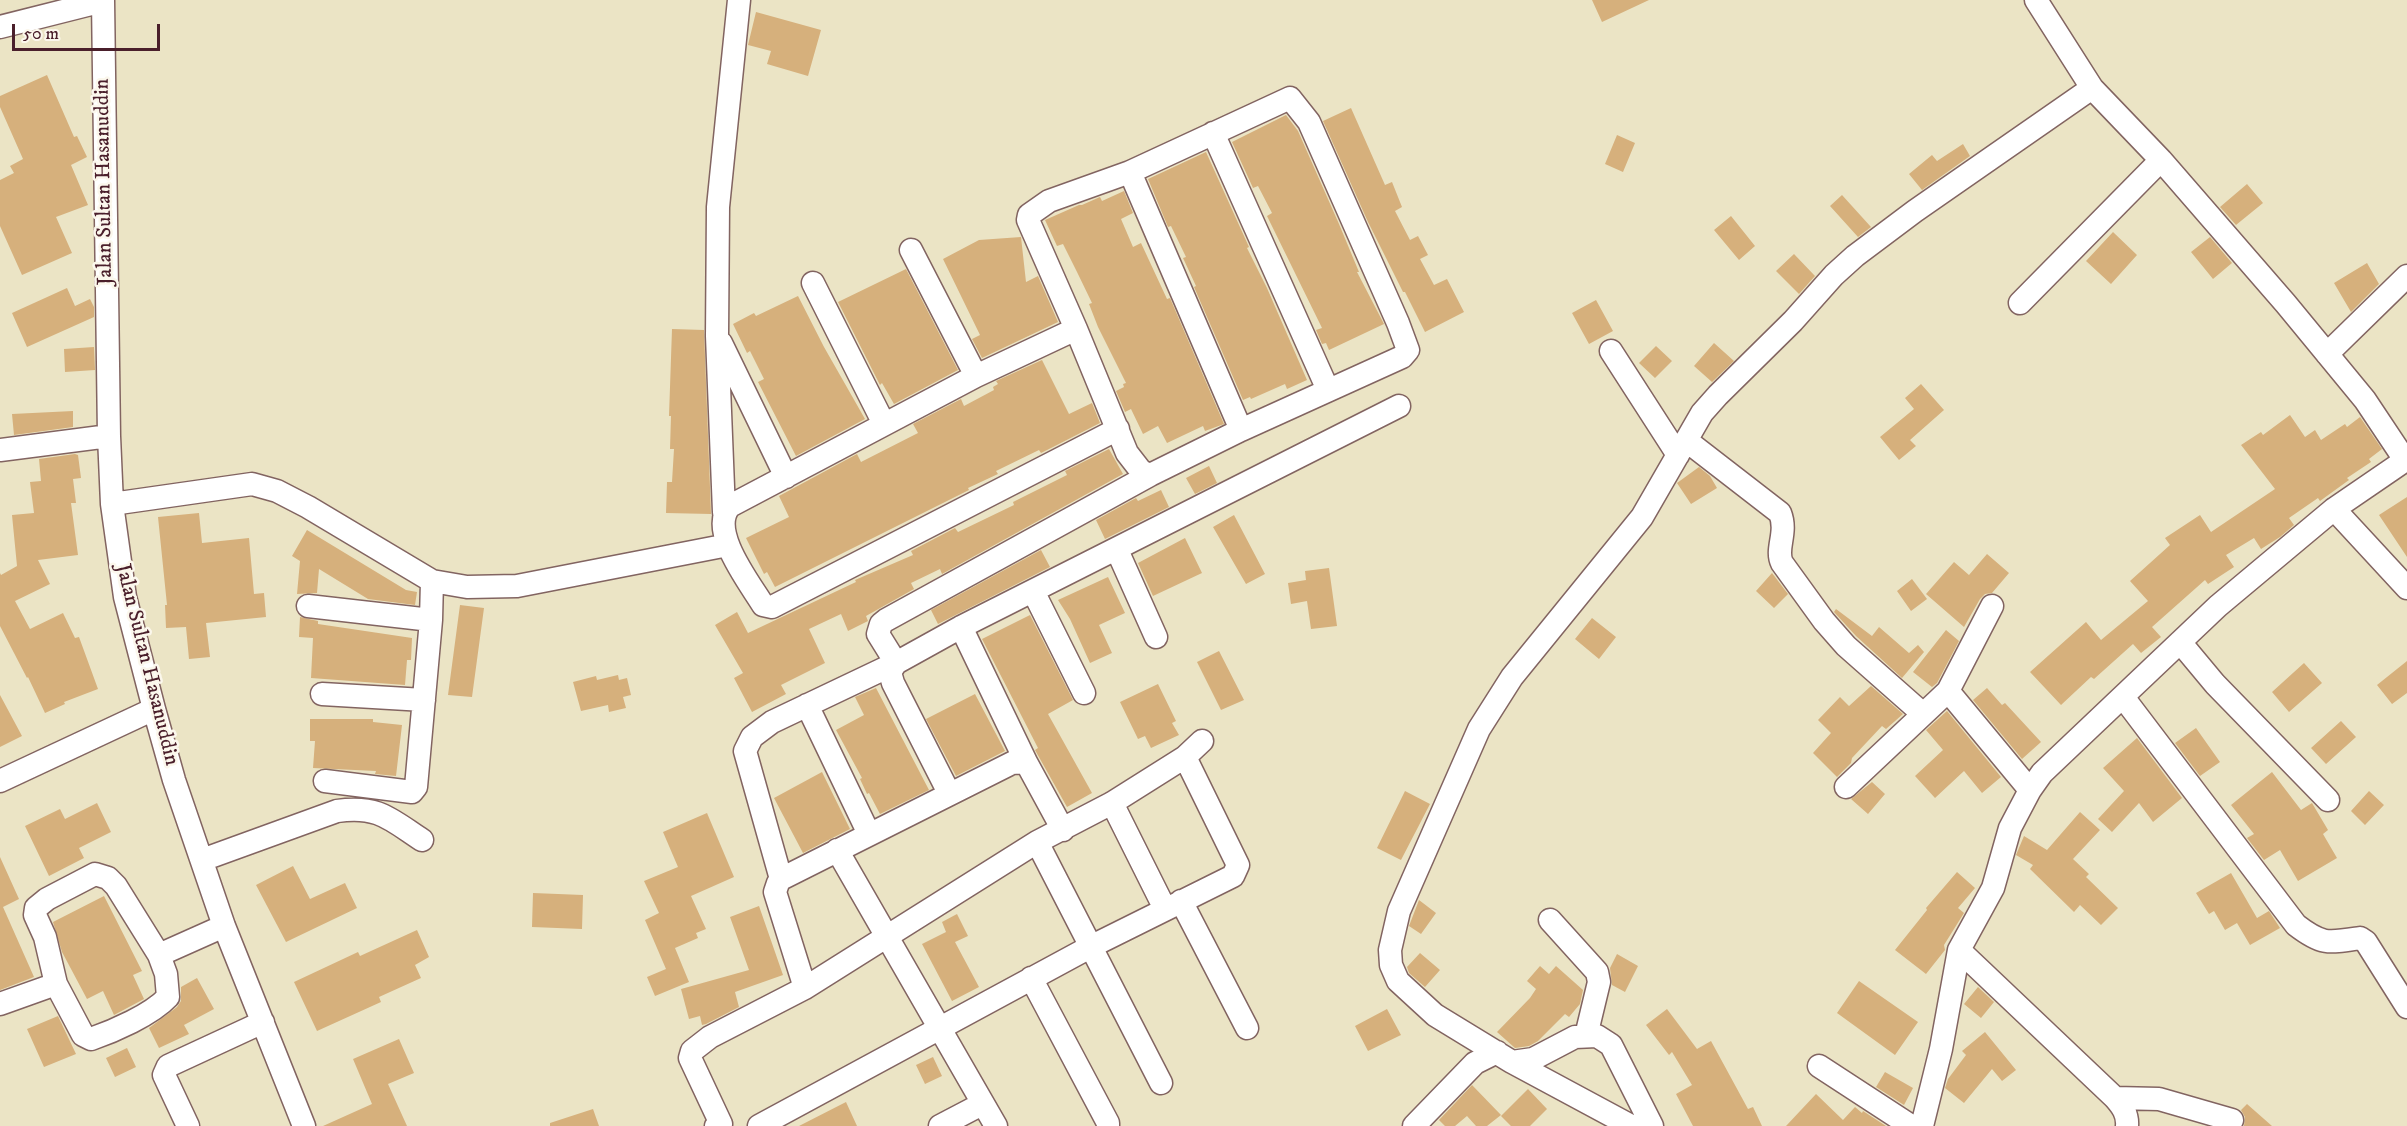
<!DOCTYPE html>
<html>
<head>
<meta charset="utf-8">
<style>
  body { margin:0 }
  #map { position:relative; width:2407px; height:1126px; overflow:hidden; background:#ebe4c5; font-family:"IM FELL DW Pica",serif }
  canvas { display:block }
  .scale { position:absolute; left:12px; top:24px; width:148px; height:27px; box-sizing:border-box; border:3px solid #4a1f2b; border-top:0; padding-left:8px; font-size:18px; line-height:21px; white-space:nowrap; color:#4a1f2b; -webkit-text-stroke:4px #fbf7ec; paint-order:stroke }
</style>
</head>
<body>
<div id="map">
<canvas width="2407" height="1126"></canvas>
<div class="scale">50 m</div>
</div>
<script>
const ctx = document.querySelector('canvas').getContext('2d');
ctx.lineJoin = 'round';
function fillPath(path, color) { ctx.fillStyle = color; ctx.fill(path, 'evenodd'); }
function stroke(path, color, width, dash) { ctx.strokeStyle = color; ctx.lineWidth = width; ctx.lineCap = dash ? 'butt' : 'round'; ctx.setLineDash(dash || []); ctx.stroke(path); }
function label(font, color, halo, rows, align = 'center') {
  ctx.font = font + ' "IM FELL DW Pica",serif'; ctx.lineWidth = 5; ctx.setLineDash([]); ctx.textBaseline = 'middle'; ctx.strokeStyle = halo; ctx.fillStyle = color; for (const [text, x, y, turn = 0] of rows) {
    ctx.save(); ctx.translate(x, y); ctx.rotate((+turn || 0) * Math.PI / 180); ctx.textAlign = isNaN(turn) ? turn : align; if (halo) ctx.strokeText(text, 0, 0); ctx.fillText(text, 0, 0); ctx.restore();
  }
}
fillPath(new Path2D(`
  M1592 0H1649L1602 22Z
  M756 12 821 30 808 76 767 64 771 51 748 45Z
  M47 75 74 137 77 136 87 157 71 165 88 205 56 217 72 253 22 275 0 226V180L14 173 10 166 23 159 0 107V96Z
  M1351 108 1385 185 1392 182 1402 207 1395 211 1410 240 1418 236 1428 255 1420 259 1434 285 1447 279 1464 312 1425 332 1405 292H1403L1368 222 1323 121Z
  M1286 115 1298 131 1339 224 1359 272H1357L1384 324 1329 350 1326 343 1322 344 1316 330 1322 328 1267 216 1272 213 1258 186 1253 188 1232 142Z
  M1617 135 1635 143 1623 172 1605 164Z
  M1963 144 1970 156 1922 190 1909 174 1932 155 1937 161Z
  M1206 152 1249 247 1247 248 1267 288 1307 380 1287 389 1285 384 1251 399 1250 397 1243 400 1194 287 1196 286 1183 258 1186 257 1171 226 1168 227 1148 179Z
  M2247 184 2263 203 2236 225 2220 207Z
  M1124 191 1133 213 1121 219 1133 247 1141 243 1167 299 1170 298 1224 424 1205 431 1203 426 1167 443 1158 426 1143 434 1131 409 1125 412 1116 391 1124 387 1123 384 1126 383 1098 327 1089 304 1092 303 1077 272 1063 244 1057 246 1045 220 1079 205H1082L1100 197 1102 201Z
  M1842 195 1871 227 1858 237 1830 206Z
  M1731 216 1755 246 1739 260 1714 230Z
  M2113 232 2137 255 2111 284 2086 261Z
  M1021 237 1026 282 1038 276 1058 322 982 358 972 339 980 335 943 259 979 240Z
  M2210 237 2232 263 2213 279 2191 252Z
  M1794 254 1815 276 1799 294 1776 271Z
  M2367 263 2379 284 2351 312 2334 283Z
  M906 269 958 370 894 404 882 383 880 385 838 302Z
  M67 288 75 306 90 299 94 307V317L27 347 12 313Z
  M798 296 824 347 865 419 796 456 758 382 764 379 750 351 747 353 733 324 754 313 756 316Z
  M1596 300 1613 331 1589 344 1572 313Z
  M672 329 704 330 711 514 666 513 667 482H672L674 449H670L671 416H669Z
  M1714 343 1734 361 1712 382 1694 366Z
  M1656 346 1672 361 1655 378 1639 363Z
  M94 347 95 370 65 372 64 349Z
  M1042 360 1069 414 1092 403 1100 423 1053 447 1041 453 1039 450 996 471 998 474 968 488 969 490 775 587 767 572 764 574 746 538 789 517 779 496 857 454 861 462 918 433 913 424 961 399 964 406 994 390 993 387 998 384 996 381Z
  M1921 384 1944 410 1910 440 1916 446 1899 460 1880 437 1914 409 1905 398Z
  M73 411V427L14 435 12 414Z
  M2290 415 2305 437 2315 430 2321 440 2345 424 2347 427 2360 417 2382 449 2369 459 2371 462 2347 478 2349 480 2320 501 2318 498 2289 518 2294 525 2280 537 2261 549 2254 538 2226 555 2234 567 2208 584 2205 580 2152 627 2161 637 2141 653 2133 644 2094 679 2091 677 2061 705 2030 672 2086 622 2101 640 2148 601 2130 581 2170 545 2165 538 2200 515 2211 532 2275 489 2241 445 2261 432 2263 435Z
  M1109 449 1123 474 942 574 940 569 911 583 914 589 866 616 868 621 848 631 841 614 809 629 825 663 781 685 786 694 752 712 734 678 743 673 715 625 737 612 748 633 856 582 855 580 913 555 911 551 955 528 958 532 1014 505 1013 502 1067 475 1065 471Z
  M75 454 78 455 81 478 73 479 76 503H71L78 555 38 560 50 584 15 601 30 629 63 613 75 638 79 637 98 689 64 702 65 704 45 713 28 677 27 678 0 626V573L1 575 17 566 12 515 34 513 30 482 41 481 39 459Z
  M1209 466 1217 483 1195 494 1186 478Z
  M1699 467 1710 476 1717 488 1691 504 1677 483Z
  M1161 490 1169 507 1105 539 1096 520 1136 498 1138 501Z
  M2407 497V557L2379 515Z
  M199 513 202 543 249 538 254 594 264 593 266 617 206 623 210 657 189 659 186 627 166 628 165 605H167L158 517Z
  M1234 515 1265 574 1246 584 1213 527Z
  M307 530 406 590 417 592 415 605 368 599 319 569 317 593 297 594 300 561 292 556Z
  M1185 538 1202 573 1153 596 1138 563Z
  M1041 550 1050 567 938 624 931 610Z
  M1987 554 2009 573 1992 593 1985 594 1980 599 1964 627 1926 594 1954 562 1969 575Z
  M1329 568 1337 626 1311 629 1307 601 1291 604 1288 583 1306 580 1305 571Z
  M1772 573 1788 594 1774 608 1756 591Z
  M1108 577 1125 613 1099 625 1112 653 1090 663 1070 619 1058 600Z
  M1912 579 1927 599 1911 611 1897 591Z
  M460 605 484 608 472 697 448 695Z
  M1836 609 1872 636 1879 627 1909 653 1918 645 1924 652 1902 678 1856 636 1834 612Z
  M1030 615 1073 700 1048 714 1092 793 1067 807 1035 750 1038 748 982 639Z
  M300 617 318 621V624L412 638 411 660H407L405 685 311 678 313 638 299 637Z
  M1592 618 1616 637 1599 659 1575 639Z
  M1946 630 1959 641 1937 683 1932 687 1913 672Z
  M1219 651 1244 700 1221 710 1197 662Z
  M2407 661V693L2392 704 2377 685Z
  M2304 663 2322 683 2289 712 2272 692Z
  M618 675 619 680 627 678 631 695 623 697 626 708 609 712 608 705 581 711 573 682 596 676 597 680Z
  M1158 684 1176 721 1172 723 1179 735 1151 748 1145 736 1138 739 1120 702Z
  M1871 686 1903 714 1886 729 1882 726 1852 758 1851 763 1837 777 1813 753 1831 733 1818 720 1840 697 1849 706Z
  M876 688 929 790 880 814 869 793 867 794 860 779 862 778 836 730 864 715 855 697Z
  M1987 688 2002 705 2005 703 2041 742 2022 759 1973 700Z
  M975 694 1005 751 956 776 926 719Z
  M0 695 22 736 0 747Z
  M1947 711 2001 777 1982 793 1964 771 1935 798 1915 776 1943 750 1926 730Z
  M310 719H373V722L402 725 396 776 375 774 376 771 313 768 315 741H310Z
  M2341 721 2356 737 2326 764 2311 748Z
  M2196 728 2220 762 2200 776 2175 743Z
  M2137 738 2182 798 2153 822 2139 803 2112 832 2098 819 2124 791 2103 768Z
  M822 772 850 829 803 853 774 798Z
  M2272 772 2301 810 2312 803 2328 830 2323 834 2337 858 2298 881 2280 850 2264 860 2247 838 2254 834 2231 805Z
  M1872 782 1885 794 1868 814 1851 799Z
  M1405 791 1430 804 1401 860 1377 848Z
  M2369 791 2384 805 2365 825 2351 811Z
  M97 803 111 832 79 848 84 858 49 876 25 826 60 809 65 819Z
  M2080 812 2100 830 2073 859 2089 874 2086 877 2118 908 2101 925 2080 905 2074 912 2030 869 2033 865 2016 855 2024 836 2047 850Z
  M707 813 734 877 691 896 706 929 696 933 698 938 675 948 689 982 655 996 647 977 666 969 645 920 659 913 644 881 678 867 663 832Z
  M0 857 19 899 3 907 34 977 0 990Z
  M293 866 310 899 345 883 357 908 286 942 256 885Z
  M1957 872 1975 888 1958 908 1964 913 1944 945 1945 950 1926 974 1895 950 1927 910 1926 908Z
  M2231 873 2257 918 2269 911 2280 928 2250 945 2237 923 2225 930 2214 911 2209 914 2196 893Z
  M533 893 583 895 582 929 532 927Z
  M104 896 142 971 133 975 144 999 114 1015 103 991 87 999 62 952 53 922Z
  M1419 900 1436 913 1421 934 1409 926Z
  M759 906 783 975 735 992 739 1007 706 1024 702 1025 700 1016 689 1019 681 989 749 970 730 917Z
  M957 914 968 936 955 942 979 987 952 1001 922 944 946 932 942 922Z
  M417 930 429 957 415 965 421 978 379 997 381 1002 317 1031 294 982 358 952 360 956Z
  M1420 953 1440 970 1425 987 1409 973 1407 967Z
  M1617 954 1638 966 1625 992 1612 985 1610 968Z
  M1540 966 1549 974 1556 966 1583 990 1580 1004 1569 1017 1565 1014 1538 1041 1529 1046 1515 1048 1497 1032 1530 998 1536 989 1527 981Z
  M197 978 214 1009 184 1025 189 1034 159 1048 149 1028 177 1007 181 1001V987Z
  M1859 981 1918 1022 1895 1055 1837 1013Z
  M1978 987 1994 1002 1981 1018 1964 1004Z
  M1387 1009 1401 1035 1368 1051 1355 1026Z
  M1667 1009 1697 1049 1711 1041 1748 1109 1753 1107 1762 1126H1693L1676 1094 1692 1085 1672 1052 1669 1055 1646 1025Z
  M58 1016 76 1054 44 1067 27 1029Z
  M1985 1032 2016 1070 2002 1081 1992 1069 1964 1103 1945 1088 1948 1079 1966 1055 1962 1051Z
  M399 1039 414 1073 388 1084 407 1126H323L372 1104 353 1059Z
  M127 1048 136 1067 115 1077 106 1058Z
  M933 1057 942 1076 925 1084 916 1065Z
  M1885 1072 1913 1088 1904 1105 1876 1087Z
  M1472 1085 1501 1115 1487 1126H1476L1467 1116 1455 1126H1445L1439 1120Z
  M1528 1089 1547 1109 1530 1126H1511L1501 1116Z
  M1816 1094 1843 1120 1855 1107 1862 1113 1863 1111 1886 1126H1786Z
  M846 1102 857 1126H799Z
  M2247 1104 2272 1126H2244L2245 1117 2241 1110Z
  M593 1109 599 1126H550V1123Z`), '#d6b07c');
const minor = new Path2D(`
  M103 0 109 436 112 504 125 597 154 709 174 780 224 926 304 1126
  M2036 0 2092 88 2161 160 2286 304 2365 400 2405 460
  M0 27 103 1
  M1213 133 1328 390
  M1130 172 1241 430 1150 475 1141 471 1127 453 1076 329 1028 220 1029 215 1049 201Z
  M1130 172 1290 98 1309 122 1398 323 1408 350 1402 357 1241 430
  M911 250 976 376
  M813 283 884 424
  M2020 303 2161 160
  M1076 329 976 376 730 506C708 530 749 582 763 605L772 607 1118 429
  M721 343 786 477
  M1611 351 1678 455
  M2327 354 2407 276
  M1687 441 1780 513C1788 533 1775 549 1782 563L1824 621 1846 646 1923 714
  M0 450 109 436
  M112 504 252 484 277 491 308 507 432 581 467 587 517 586 728 545
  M2334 509 2407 588
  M724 512 717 336 718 207 739 0
  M1117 550 1156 637
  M1033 591 1084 693
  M308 606 431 620
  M1992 606 1948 691 2030 790
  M961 627 1026 762
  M2180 642 2215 684 2328 800
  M322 694 424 700
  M2123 697 2296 925C2322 945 2328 943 2360 938L2366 942 2407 1007
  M807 705 869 834
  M0 781 154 709
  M325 781 412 792 416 787 431 620 432 581
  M1846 787 1948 691
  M949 793 893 683 890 672 896 663 961 627 1399 406
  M1112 803 1165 909
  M1037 842 1161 1083
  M837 850 996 1126
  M202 860 337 811C378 805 390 819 422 840
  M781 879 745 751 752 737 772 722 896 663 878 634 881 624 886 620 1150 475
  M1181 901 1247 1028
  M1550 920 1597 972 1599 982 1586 1036
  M1959 950 2115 1098C2122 1106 2128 1114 2127 1126
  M1031 978 1108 1123V1126
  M56 984 45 937 35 915 36 908 47 899 95 874 108 878 116 886 159 955
  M805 988 775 892 778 883 781 879 1012 763 1026 762 1063 830
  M0 1004 56 984 83 1035 91 1039C114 1031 151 1015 168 997L166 974 159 955 224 926
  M1512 1062 1631 1126
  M1819 1066 1911 1126
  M2115 1098 2159 1099 2232 1120
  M188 1126 164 1075 168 1066 263 1022
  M716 1126 721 1124 690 1058 692 1051 710 1037 805 988 1037 842 1112 803 1185 757 1202 741
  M759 1126 1090 947 1233 876 1238 865 1185 757
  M940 1126 982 1104
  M1414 1126 1475 1063 1497 1052
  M1652 1126 1611 1045 1597 1036 1575 1037 1533 1059 1512 1062 1435 1015 1398 981 1391 965 1390 950 1399 911 1479 729 1512 677 1642 517 1702 413 1718 395 1793 321 1834 275 1855 256 1915 211 2092 88
  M1922 1126 1941 1049 1959 950 1993 888 2010 828 2030 790 2042 773 2218 606 2334 509 2407 459`);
stroke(minor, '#826461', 25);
stroke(minor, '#fff', 22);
label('21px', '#4a1f2b', '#fbf7ec', [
  ["Jalan Sultan Hasanuddin",105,182,-91],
  ["Jalan Sultan Hasanuddin",146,665,76]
]);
</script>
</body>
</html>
